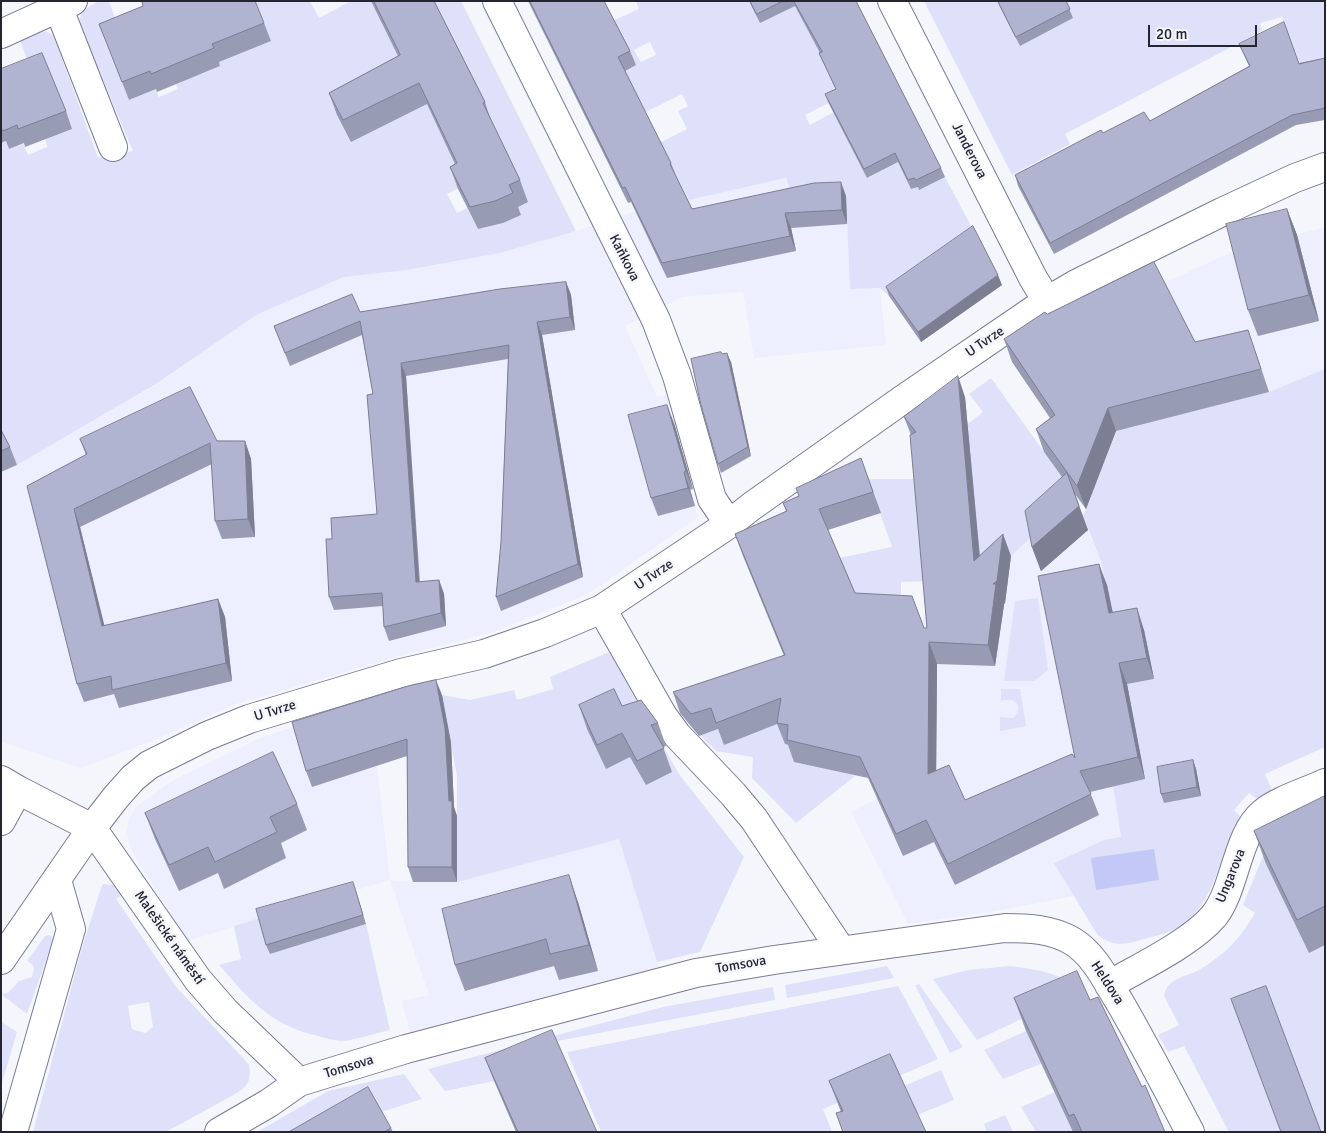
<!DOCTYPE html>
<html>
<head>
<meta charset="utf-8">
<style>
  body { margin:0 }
  #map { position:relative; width:1326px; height:1133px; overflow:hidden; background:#f5f6fc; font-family:Signika,sans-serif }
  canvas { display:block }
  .frame { position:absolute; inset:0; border:2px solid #242530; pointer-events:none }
  .scale { position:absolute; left:1148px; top:25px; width:109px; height:22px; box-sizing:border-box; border:2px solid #242530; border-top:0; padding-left:6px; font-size:15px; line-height:18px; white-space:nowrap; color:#242530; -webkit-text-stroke:4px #f5f6fc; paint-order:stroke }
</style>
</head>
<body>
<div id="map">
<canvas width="1326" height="1133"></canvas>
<div class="frame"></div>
<div class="scale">20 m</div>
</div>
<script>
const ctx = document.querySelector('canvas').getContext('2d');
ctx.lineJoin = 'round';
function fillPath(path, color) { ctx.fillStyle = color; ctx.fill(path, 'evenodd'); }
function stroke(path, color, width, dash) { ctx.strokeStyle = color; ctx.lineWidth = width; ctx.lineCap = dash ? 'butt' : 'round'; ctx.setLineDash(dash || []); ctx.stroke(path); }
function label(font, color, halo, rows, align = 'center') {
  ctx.font = font + ' Signika,sans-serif'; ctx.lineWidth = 5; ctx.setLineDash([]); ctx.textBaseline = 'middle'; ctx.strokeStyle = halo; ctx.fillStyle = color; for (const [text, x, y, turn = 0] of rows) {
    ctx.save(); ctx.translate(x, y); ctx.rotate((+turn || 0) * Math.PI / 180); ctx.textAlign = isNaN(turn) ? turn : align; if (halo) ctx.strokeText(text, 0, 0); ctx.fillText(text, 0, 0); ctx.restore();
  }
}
fillPath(new Path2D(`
  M787 178 846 196 850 289 880 288 886 345 754 358 743 292 682 297 625 326 657 397 667 395 672 423 698 517 588 594 493 632 393 658 239 703 152 741 81 768 1 742V472L17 465 156 385 258 314 344 277 407 270 500 253 576 231 630 213Z
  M1325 227V369L1269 392 1160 343 1162 284 1236 250 1319 321 1297 235Z
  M1074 498 1101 561 1107 585 1144 630 1154 679 1106 787 1113 786 1121 838 1104 840 1055 862 1075 896 1001 910 908 924 851 812 899 788 901 616 972 620 999 567Z
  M360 705 362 717 377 766 390 880 413 882H457L619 838 660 970 411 1036 402 1001 429 995 390 880 187 941 131 850 127 832 129 819 136 807 172 781 260 738Z`), '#edeefe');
fillPath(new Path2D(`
  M99 1H109L119 30 103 37 129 100 156 89 159 97 178 89 173 77 202 74 220 66 219 62 270 41 255 1H310L319 18 351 1H461L576 231 500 253 407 270 344 277 258 314 156 384 17 465 3 438 1 439V143L6 141 9 149 23 144 28 155 47 147 31 69 19 38C31 34 43 26 54 36L98 158 133 151 79 24C81 10 87 8 99 1ZM465 185 520 215 503 223 478 229 467 208 457 213 447 194Z
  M636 1H807L797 7 825 61 823 63 830 77 833 76 868 178 898 162 911 189 918 187 919 189 945 177 976 235 937 262 931 255 917 265 889 296 880 288 850 289 846 196H792L786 178 689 200 659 143 687 129 678 111 688 106 682 94 644 113 601 26 639 9ZM650 42 656 55 641 62 634 50ZM829 103 834 112 810 125 805 115Z
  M924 1H997L1020 46 1065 1H1325V69L1303 74 1282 17 1260 23 1262 31 1065 134 1070 144 1012 175Z
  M1325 369V747L1265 774 1271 788V792L1257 799 1249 793 1234 810 1240 816 1241 819C1236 829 1231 838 1227 848 1216 875 1207 909 1181 926 1168 934 1151 937 1137 941 1121 946 1105 945 1095 931L1054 863 1104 840 1121 837 1113 786 1127 783V684L1154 679 1117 635 1101 561 1083 516 1116 432 1072 426 1269 392Z
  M991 378 1067 484 1074 498 999 567 981 568 971 464 965 426 983 412 969 394Z
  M868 479H920L929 581 901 582V616L870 631 839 558 892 547Z
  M1038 598 1048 670 1034 681H1004L1015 601Z
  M614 650 647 718 679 774 744 857 700 952 657 962 619 839 457 882V776L442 695 470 700 514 690 517 700 553 689 550 677Z
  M1001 689H1020L1026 726 1000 731V717L1013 718C1025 706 1015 696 1001 701Z
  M790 716 785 744C810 749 830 769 855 776L796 823 752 778 753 757 716 751 700 735 719 729Z
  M1270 839 1309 952 1325 945V1132H1321L1241 1025 1281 1132H1229L1184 1046 1168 1052 1158 1035 1179 1025 1164 996C1167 978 1185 977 1199 970 1205 966 1212 962 1218 957 1234 945 1245 930 1255 913L1243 905Z
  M103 884 114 885 122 895 116 899 177 988 244 1059 249 1065 250 1071 249 1080 245 1087 237 1093 166 1132H33L81 951 101 888ZM149 1002 153 1027 145 1033 132 1029 128 1006Z
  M260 918 270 954 366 924 390 1030C376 1033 353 1041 340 1041 332 1040 322 1037 314 1035 269 1024 248 998 219 965L241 959 234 926Z
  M49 935 51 936 53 940 27 1014 1 994 8 993 19 981 32 977 34 968 32 964 27 961 45 936Z
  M887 966 894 978 787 998 785 985Z
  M1010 966C1034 969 1064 973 1080 991L977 1040 933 979 968 970Z
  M919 984 963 1047 950 1053 915 985Z
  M898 986 938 1059 823 1109 832 1132H601L567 1052Z
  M773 987 775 1000 557 1041 561 1053 494 1081 445 1091 428 1069 663 1007Z
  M1 1022 17 1032 1 1086Z
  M1026 1031 1041 1064 1003 1079 984 1050Z
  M941 1070 954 1100 915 1116 902 1087Z
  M404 1074 422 1099 378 1113 345 1132H257L328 1091Z
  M1055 1092 1073 1132H1036L1021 1107Z
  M1005 1115 1013 1132H987L984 1124Z`), '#dee1f9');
fillPath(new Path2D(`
  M1154 849 1159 880 1096 890 1091 858Z`), '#c4c8f7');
const street = new Path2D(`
  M497 1 656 320 677 376 712 499 729 524
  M892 1 1033 278 1047 301
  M59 9 113 147
  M1 34 73 1
  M602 609 663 716 677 735 733 794 754 819 841 950
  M1 780 18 790 92 828 198 980 225 1011 299 1082 406 1049 696 973 774 960 1005 928C1028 928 1052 929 1072 941 1094 954 1106 980 1119 1001 1144 1044 1167 1088 1190 1132
  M1 821 18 790
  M1109 985C1140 967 1191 943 1214 916 1236 888 1236 836 1263 813 1276 801 1308 791 1325 783
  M13 1132 71 929 57 880
  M219 1132 269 1103 299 1082`);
const secondary = new Path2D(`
  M1 960 92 828 116 797 133 778 149 765 207 736 249 719 401 673 484 654 545 633 602 609 729 524 752 506 902 400 1047 301 1076 284 1222 212 1295 178 1325 167`);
stroke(street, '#797b97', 30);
stroke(secondary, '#797b97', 30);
stroke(street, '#fff', 28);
stroke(secondary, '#fff', 28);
fillPath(new Path2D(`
  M371 1H434L485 102 491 121 520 180 528 202 518 207 521 215 503 223 478 229 458 189 450 167 455 164 427 104 351 142 337 115 329 93 398 56Z
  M528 1H604L630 51 636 65 625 71 671 163 676 176 692 209 846 196 847 224 791 228 796 251 667 278 631 202 628 203Z
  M749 1H856L941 168 945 177 919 190 918 187 911 189 898 162 867 178 829 104 825 94 836 89 823 62 819 53H820L795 6 760 23Z
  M997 1H1066L1073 18 1020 46Z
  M264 23 271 41 219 62 220 66 157 92 156 89 129 100 99 24Z
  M1239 44 1299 63 1325 58V120L1296 125 1054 254 1018 186 1015 175 1103 133 1150 121 1249 66Z
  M1 69 66 111 72 129 25 147 24 143 9 149 6 141 1 143Z
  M1287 209 1297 235 1319 321 1258 336 1248 310Z
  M566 282 571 295 575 330 542 335 583 577 501 611 496 597 501 542 508 359 406 376 420 582 439 580 444 594 446 626 389 641 384 627 383 606 334 610 329 597 332 539 377 514 373 394 362 335 290 366 274 326 360 312Z
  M1002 285 921 342 889 296 886 287Z
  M1047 314 1256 353 1269 392 1116 431 1086 509 1075 494 1088 530 1041 571 1032 547 1062 477 1044 452 1036 429 1050 418 1012 362 1004 339Z
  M731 362 751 456 721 473 718 464Z
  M965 397 980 556H1011L1005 603 1004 604V605L995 666 937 664 936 770 965 800 1075 758 1107 585 1113 613 1144 630 1154 679 1127 684 1145 779 1090 792 1099 815 955 885 934 842 903 856 868 778 794 762 788 745 785 744 777 724 724 745 718 729 699 736 680 713 673 692 784 656 743 556 735 534 786 511 783 503 799 496 861 458 881 513 828 530 855 593 924 628H927L911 435 904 417Z
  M674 423 693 489 690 490 695 506 658 516 651 498Z
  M1 430 10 447 17 465 1 472Z
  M80 439 245 441 251 459 255 537 222 539 215 521 212 464 80 527 104 626 218 599 225 617 232 681 119 708 114 694 84 702 77 684 27 486 86 455Z
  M442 695 451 743 454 807 457 816V882H413L408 867 407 756 312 787 306 771Z
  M579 705 622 706 658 723 666 746 663 747 672 772 646 785 630 757 606 769 587 729Z
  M1193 760 1196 769 1201 796 1164 803 1161 794Z
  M1325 796V945L1309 953 1266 864 1254 831Z
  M297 804 307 830 281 843 286 858 224 889 218 873 179 891 155 839 145 813Z
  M356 891 366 924 270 954 266 945Z
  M578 902 598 971 559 980 554 966 465 991 455 965Z
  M1014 998 1090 1000 1142 1087 1165 1132H1073L1026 1031Z
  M485 1058 597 1132H516L494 1081Z
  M829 1081 926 1132H843L836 1113 841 1112Z
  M391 1128 393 1132H289Z`), '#989bb4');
fillPath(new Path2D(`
  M841 182 846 196 847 224 842 210Z
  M1287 209 1297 235 1319 321 1309 295Z
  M785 213 791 228 796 251 790 236Z
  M998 275 1002 285 921 342 918 332Z
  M566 282 571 295 575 330 570 317Z
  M537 322 542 335 583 577 578 564Z
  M727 353 731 362 751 456 748 447Z
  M401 363 406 376 420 596 416 582Z
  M958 376 965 397 982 583 974 561Z
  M667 405 674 423 693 489 686 471Z
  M1108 408 1116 431 1086 509 1077 486Z
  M245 441 251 459 255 537 248 519Z
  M684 472 690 490 695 506 688 488Z
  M1079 506 1088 530 1041 571 1032 547Z
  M74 509 80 527 109 644 102 626Z
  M1003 534 1011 556 1005 603 1004 604V605L995 666 988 645 993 584Z
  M1099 564 1107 585 1117 635 1109 613Z
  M439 580 444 594 446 626 441 613Z
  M218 599 225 617 232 681 226 663Z
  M1137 608 1144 630 1154 679 1147 658Z
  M929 642 937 664 936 795 928 774Z
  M1119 663 1127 684 1145 779 1138 757Z
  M436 680 442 695 451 743 454 807 457 816V882L452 867 449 801Z
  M1193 760 1196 769 1201 796 1197 787Z
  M569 875 578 902 598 971 589 945Z`), '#7c7e92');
const building = new Path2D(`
  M143 1H255L264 23 212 44 214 48 151 74 150 71 122 82 99 24 143 6 142 2Z
  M374 1H434L485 102 483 103 520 180 509 185 513 193 495 201 470 207 450 167 457 163 419 83 343 120 329 93 400 55Z
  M530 1H604L630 51 618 57 671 163 670 164 692 209 814 183 841 182 842 210 785 213 790 236 662 263 625 187 623 188Z
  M750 1H783L757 14Z
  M794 1H856L941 168 916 180 914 178 908 180 895 153 864 169 825 94 836 89 819 53 822 52Z
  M998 1H1066L1070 9 1016 37Z
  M1284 22 1299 64 1325 58V108L1292 115 1050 243 1015 175 1101 130 1103 133 1144 112 1150 121 1250 66 1239 44Z
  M42 53 66 111 18 129 17 125 3 131 1 128V69Z
  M1287 209 1309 295 1248 310 1226 224Z
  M973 226 998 275 918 332 886 287Z
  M1154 262 1195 342 1248 330 1261 369 1108 408 1077 486 1036 429 1055 415 1004 339 1045 312 1047 314Z
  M566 282 570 317 537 322 578 564 496 597 501 542 509 345 401 363 416 582 439 580 441 613 384 627 382 593 329 597 326 539H332L331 518 377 514 367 395 373 394 360 321 285 353 274 326 352 294 360 312 500 289Z
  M721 352 722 354 727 353 748 447 718 464 701 405 691 359Z
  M958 376 974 561 1003 534 997 581 993 584H996L988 645 929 642 928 774 949 765 965 800 1072 754 1075 758 1038 576 1099 564 1109 613 1137 608 1147 658 1119 663 1138 757 1080 771 1091 794 948 864 926 820 896 834 860 757 787 740 788 725 777 723 781 698 716 723 711 708 691 714 673 692 785 655 735 534 787 511 783 503 799 496 796 488 861 458 873 492 819 509 855 593 912 596 924 628H927L910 435 916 432 904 417Z
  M190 387 217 441H245L248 519 215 521 210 443 74 509 102 626 218 599 226 663 112 690 111 676 77 684 27 486 87 454 80 439Z
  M667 405 686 471 684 472 688 488 651 498 628 415Z
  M1 430 10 447 1 451Z
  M1067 473 1079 506 1032 547 1025 511Z
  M436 680 445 728 449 801H452V867H408L407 739 306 771 292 722 408 686Z
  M614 689 622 706 641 700 658 723 651 725 664 748 637 761 622 733 597 745 579 705Z
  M273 752 297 804 270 817 277 832 215 862 208 847 169 865 145 813Z
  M1193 760 1197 787 1161 794 1157 767Z
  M1325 796V906L1297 920 1254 831Z
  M569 875 589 945 550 954 546 939 455 965 442 909Z
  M353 882 363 915 266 945 256 909Z
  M1077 971 1090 1000 1098 997 1142 1087 1145 1085 1165 1132H1082L1074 1114 1069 1116 1014 998Z
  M1266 986 1321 1132H1281L1231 999Z
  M552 1030 597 1132H518L485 1058Z
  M890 1054 926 1132H843L836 1113 843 1111 829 1081Z
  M368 1087 391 1128 384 1132H289Z`);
fillPath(building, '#b1b4d1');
stroke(building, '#7c7e92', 1);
label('14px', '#242530', '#f5f6fc', [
  ["Janderova",969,151,63],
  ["Kaňkova",624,258,63],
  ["U Tvrze",985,342,-34],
  ["U Tvrze",654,575,-34],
  ["U Tvrze",275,711,-17],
  ["Ungarova",1231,876,-68],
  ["Malešické náměstí",169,938,55],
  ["Tomsova",741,965,-10],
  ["Heldova",1107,983,57],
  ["Tomsova",349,1067,-17]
]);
</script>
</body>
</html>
